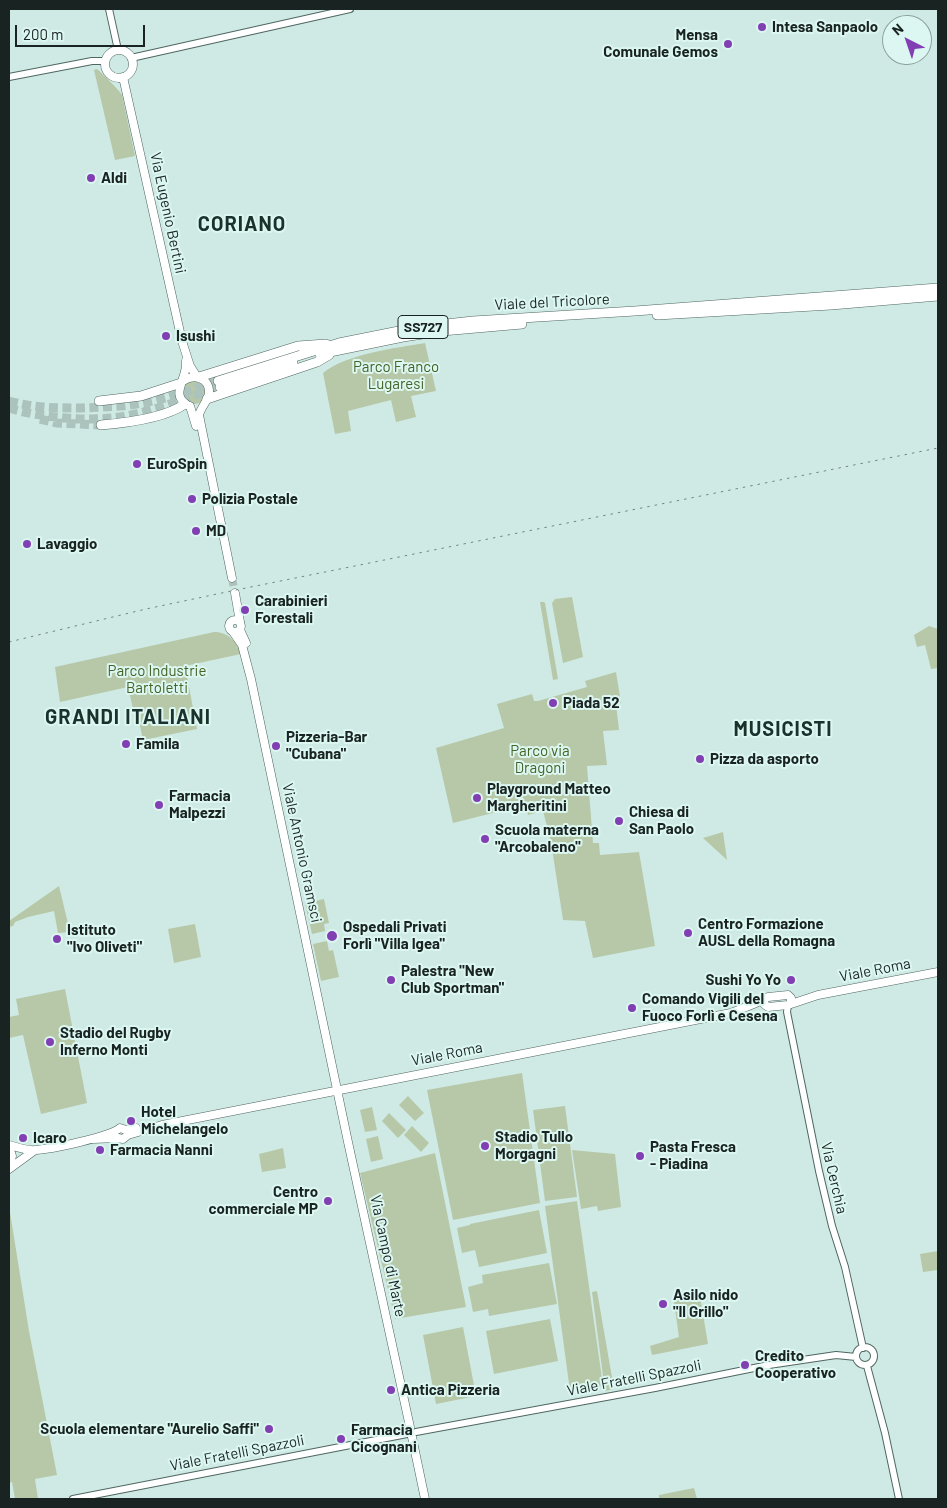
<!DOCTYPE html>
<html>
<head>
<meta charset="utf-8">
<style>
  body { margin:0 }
  #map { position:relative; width:947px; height:1508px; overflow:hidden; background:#cfeae4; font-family:Barlow,sans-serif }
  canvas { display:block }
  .frame { position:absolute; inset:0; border:10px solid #192321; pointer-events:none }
  .north { position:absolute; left:882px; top:15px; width:50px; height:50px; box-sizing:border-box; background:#dcf7f1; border:1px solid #8ea29e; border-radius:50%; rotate:319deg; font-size:14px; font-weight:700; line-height:20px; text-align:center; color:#192321 }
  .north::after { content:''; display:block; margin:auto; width:18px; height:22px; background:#813fb3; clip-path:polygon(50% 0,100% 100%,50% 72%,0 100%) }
  .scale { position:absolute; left:15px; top:25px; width:130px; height:22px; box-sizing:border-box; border:2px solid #192321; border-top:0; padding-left:6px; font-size:15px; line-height:18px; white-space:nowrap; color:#192321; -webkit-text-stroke:4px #dcf7f1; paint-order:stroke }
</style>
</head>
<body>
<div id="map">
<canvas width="947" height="1508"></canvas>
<div class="frame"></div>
<div class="north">N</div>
<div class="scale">200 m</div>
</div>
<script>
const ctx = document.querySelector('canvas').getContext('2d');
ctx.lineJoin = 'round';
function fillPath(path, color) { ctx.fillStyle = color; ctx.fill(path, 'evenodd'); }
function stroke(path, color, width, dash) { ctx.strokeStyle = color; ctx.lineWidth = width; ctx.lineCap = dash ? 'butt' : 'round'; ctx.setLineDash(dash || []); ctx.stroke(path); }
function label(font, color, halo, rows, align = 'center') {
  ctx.font = font + ' Barlow,sans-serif'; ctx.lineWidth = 4; ctx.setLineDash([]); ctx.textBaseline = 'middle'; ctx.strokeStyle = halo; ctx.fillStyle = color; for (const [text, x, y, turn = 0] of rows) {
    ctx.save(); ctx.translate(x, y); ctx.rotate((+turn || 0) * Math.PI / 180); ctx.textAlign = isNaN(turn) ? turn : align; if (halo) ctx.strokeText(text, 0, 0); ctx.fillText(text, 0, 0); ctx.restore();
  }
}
fillPath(new Path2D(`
  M97 69C105 76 116 87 122 95L135 156 115 160 94 70Z
  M425 343 436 391 411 396 416 417 396 422 391 400 348 411 351 431 335 434 323 373C346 354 395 348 425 343Z
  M182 392a12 12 0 1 1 24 0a12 12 0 1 1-24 0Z
  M572 597 583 657 563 663 552 603 555 599Z
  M540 602H544L545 603 558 679 553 680Z
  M929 626 938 629V668L931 669 925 645 917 647 914 635Z
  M214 632C229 632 236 642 241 654L185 666 197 729 143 740 137 712 134 713 128 687 60 702 55 667Z
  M616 672 621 703 616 704 619 730 603 731 607 765 587 766 593 843H599L600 855 639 852 655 946 593 958 585 921 563 920 551 842 543 811 528 815 525 805 453 823 436 748 504 728 497 704 532 694 534 701H538L587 687 585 681Z
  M723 832 727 860 703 838Z
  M59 886 70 932 58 933 54 911 28 917 15 922 13 926 9 927V921Z
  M324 899 329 923 324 924 325 931 312 934 305 903Z
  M195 924 201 957 174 963 168 929Z
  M327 941 329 951 333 950 339 977 321 981 313 944Z
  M65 989 87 1103 41 1114 23 1035 9 1038V1017L19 1015 16 999Z
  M522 1073 540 1203 453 1220 427 1090Z
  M408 1096 424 1113 415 1121 399 1105Z
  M565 1106 577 1197 545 1201 533 1110Z
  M372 1107 377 1130 365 1132 360 1110Z
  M389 1113 406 1130 398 1138 382 1121Z
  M412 1126 429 1143 421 1152 404 1135Z
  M378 1136 383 1159 371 1162 366 1139Z
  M283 1148 286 1168 262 1172 259 1154Z
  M572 1150 615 1154 621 1207 598 1211 597 1206 581 1209Z
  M435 1153 466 1307 395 1319 360 1173Z
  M577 1201 603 1386 570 1391 545 1206Z
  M9 1206 29 1331 57 1475 35 1479 38 1499H15L12 1482 9 1483Z
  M539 1210 547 1253 479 1267 475 1250 462 1253 457 1228 470 1225V1224Z
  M938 1251V1270L923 1272 920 1254Z
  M549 1263 557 1304 489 1316 488 1309 473 1312 468 1287 483 1283 482 1275Z
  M699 1290 708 1344 652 1355 650 1346 679 1337 673 1295Z
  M597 1291 614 1389 605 1391 592 1292Z
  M550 1319 558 1361 494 1374 486 1331Z
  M463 1327 476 1396 436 1404 423 1335Z
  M694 1488 697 1499H659V1495Z`), '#b7c8a9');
stroke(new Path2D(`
  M232 578 235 593`), '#abc2bd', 8, [8, 4]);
stroke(new Path2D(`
  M9 401C33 408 57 408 82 408 100 407 118 407 136 404 164 400 192 390 218 381
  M9 408C38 417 81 421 112 418 149 414 185 398 220 387
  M40 419 57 423 101 425`), '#abc2bd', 9, [9, 4.5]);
const minor = new Path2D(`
  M109 9 118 50
  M131 58 350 9
  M9 77 92 61H105
  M788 1005 787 1012 819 1171 832 1226 845 1267 863 1348
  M856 1356a9 9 0 1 1 18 0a9 9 0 1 1-18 0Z
  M867 1366 885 1433 899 1499
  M416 1432 655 1388 769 1365 836 1355 856 1357
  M73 1499 407 1434`);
const major = new Path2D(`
  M105 64a14 14 0 1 1 28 0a14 14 0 1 1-28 0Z
  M123 77 182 341 190 366 197 377
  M186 361C188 379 168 395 189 406
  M183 381C193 374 210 377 209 393 208 401 201 407 199 415L232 578
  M190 406 196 426
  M235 593 240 622
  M229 626a6 6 0 1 1 12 0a6 6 0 1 1-12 0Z
  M240 630 246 643
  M233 632 242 645 251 679 348 1142 410 1427
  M764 999V1004L768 1007 788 1005 818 995 938 972
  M93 1139 118 1138 123 1139 128 1135 162 1125 731 1013 756 1003 768 997 788 995 791 998V1003
  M9 1145C17 1147 27 1151 35 1150 52 1149 109 1137 120 1128L126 1130 136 1128
  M9 1147 12 1156 9 1166
  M9 1169 35 1150
  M412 1437 425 1499`);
const highway = new Path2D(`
  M657 315 831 305 938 296
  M320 354 403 337 442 331 522 324
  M199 377 298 346 326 344
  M218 381 339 343 419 327 473 321 635 311 938 288
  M220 387 293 363
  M207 399 317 362 329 355
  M99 401 141 396 181 383
  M101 425C125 423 165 418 185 404`);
stroke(minor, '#4f6661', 8);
stroke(major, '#4f6661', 9);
stroke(highway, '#4f6661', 10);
stroke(minor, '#fff', 6);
stroke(major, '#fff', 8);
stroke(highway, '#fff', 9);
stroke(new Path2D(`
  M9 642 146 609 236 590 938 448`), '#728581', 1, [2.5, 5]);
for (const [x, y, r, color] of [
  [762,27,5,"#813fb3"],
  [728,44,5,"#813fb3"],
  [91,178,5,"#813fb3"],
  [166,336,5,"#813fb3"],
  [137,464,5,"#813fb3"],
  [192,499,5,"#813fb3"],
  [196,531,5,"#813fb3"],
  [27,544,5,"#813fb3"],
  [245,610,5,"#813fb3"],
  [553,703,5,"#813fb3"],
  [126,744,5,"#813fb3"],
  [276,746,5,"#813fb3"],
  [700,759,5,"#813fb3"],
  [477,798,5,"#813fb3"],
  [159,805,5,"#813fb3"],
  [619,821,5,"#813fb3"],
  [485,839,5,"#813fb3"],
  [688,933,5,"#813fb3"],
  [332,936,6,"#813fb3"],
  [57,939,5,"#813fb3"],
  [391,980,5,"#813fb3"],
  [791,980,5,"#813fb3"],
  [632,1008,5,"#813fb3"],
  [50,1042,5,"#813fb3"],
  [131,1121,5,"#813fb3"],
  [23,1138,5,"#813fb3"],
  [485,1146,5,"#813fb3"],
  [100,1150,5,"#813fb3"],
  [640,1156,5,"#813fb3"],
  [328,1201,5,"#813fb3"],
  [663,1304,5,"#813fb3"],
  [745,1365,5,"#813fb3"],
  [391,1390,5,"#813fb3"],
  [269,1429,5,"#813fb3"],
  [341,1439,5,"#813fb3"]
]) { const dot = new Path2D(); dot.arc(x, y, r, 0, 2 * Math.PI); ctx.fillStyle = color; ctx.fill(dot); stroke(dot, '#dcf7f1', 2); }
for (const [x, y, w] of [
  [423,327,50]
]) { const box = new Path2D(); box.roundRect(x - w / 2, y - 11.5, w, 23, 4); ctx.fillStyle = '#dcf7f1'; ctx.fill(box); stroke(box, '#192321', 1); }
label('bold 14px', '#192321', null, [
  ["SS727",423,327]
]);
label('bold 15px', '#192321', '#dcf7f1', [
  ["Intesa Sanpaolo",772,27],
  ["Mensa",718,35,"right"],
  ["Comunale Gemos",718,52,"right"],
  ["Aldi",101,178],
  ["Isushi",176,336],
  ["EuroSpin",147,464],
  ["Polizia Postale",202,499],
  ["MD",206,531],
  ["Lavaggio",37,544],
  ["Carabinieri",255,601],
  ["Forestali",255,618],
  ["Piada 52",563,703],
  ["Pizzeria-Bar",286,737],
  ["\"Cubana\"",286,754],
  ["Famila",136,744],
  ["Pizza da asporto",710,759],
  ["Playground Matteo",487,789],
  ["Margheritini",487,806],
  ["Farmacia",169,796],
  ["Malpezzi",169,813],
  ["Chiesa di",629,812],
  ["San Paolo",629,829],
  ["Scuola materna",495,830],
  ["\"Arcobaleno\"",495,847],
  ["Centro Formazione",698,924],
  ["AUSL della Romagna",698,941],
  ["Ospedali Privati",343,927],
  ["Forlì \"Villa Igea\"",343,944],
  ["Istituto",67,930],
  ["\"Ivo Oliveti\"",67,947],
  ["Palestra \"New",401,971],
  ["Club Sportman\"",401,988],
  ["Sushi Yo Yo",781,980,"right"],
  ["Comando Vigili del",642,999],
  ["Fuoco Forlì e Cesena",642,1016],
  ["Stadio del Rugby",60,1033],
  ["Inferno Monti",60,1050],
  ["Hotel",141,1112],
  ["Michelangelo",141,1129],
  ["Stadio Tullo",495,1137],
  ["Morgagni",495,1154],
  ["Icaro",33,1138],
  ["Pasta Fresca",650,1147],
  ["- Piadina",650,1164],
  ["Farmacia Nanni",110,1150],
  ["Centro",318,1192,"right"],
  ["commerciale MP",318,1209,"right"],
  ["Asilo nido",673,1295],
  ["\"Il Grillo\"",673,1312],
  ["Credito",755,1356],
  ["Cooperativo",755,1373],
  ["Antica Pizzeria",401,1390],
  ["Scuola elementare \"Aurelio Saffi\"",259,1429,"right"],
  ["Farmacia",351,1430],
  ["Cicognani",351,1447]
], 'left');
label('15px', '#192321', '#dcf7f1', [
  ["Via Eugenio Bertini",168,213,78],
  ["Viale del Tricolore",552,302,-3],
  ["Viale Antonio Gramsci",302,853,78],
  ["Viale Roma",875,970,-11],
  ["Viale Roma",447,1054,-11],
  ["Via Cerchia",834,1178,77],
  ["Via Campo di Marte",388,1256,78],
  ["Viale Fratelli Spazzoli",634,1378,-11],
  ["Viale Fratelli Spazzoli",237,1453,-11]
]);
label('15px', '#466227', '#dcf7f1', [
  ["Parco Franco",396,367],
  ["Lugaresi",396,384],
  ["Parco Industrie",157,671],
  ["Bartoletti",157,688],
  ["Parco via",540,751],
  ["Dragoni",540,768]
]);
ctx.letterSpacing = '1px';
label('bold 20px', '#1a312c', '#dcf7f1', [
  ["CORIANO",242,224],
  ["GRANDI ITALIANI",128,717],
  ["MUSICISTI",783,729]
]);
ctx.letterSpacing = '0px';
</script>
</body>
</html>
